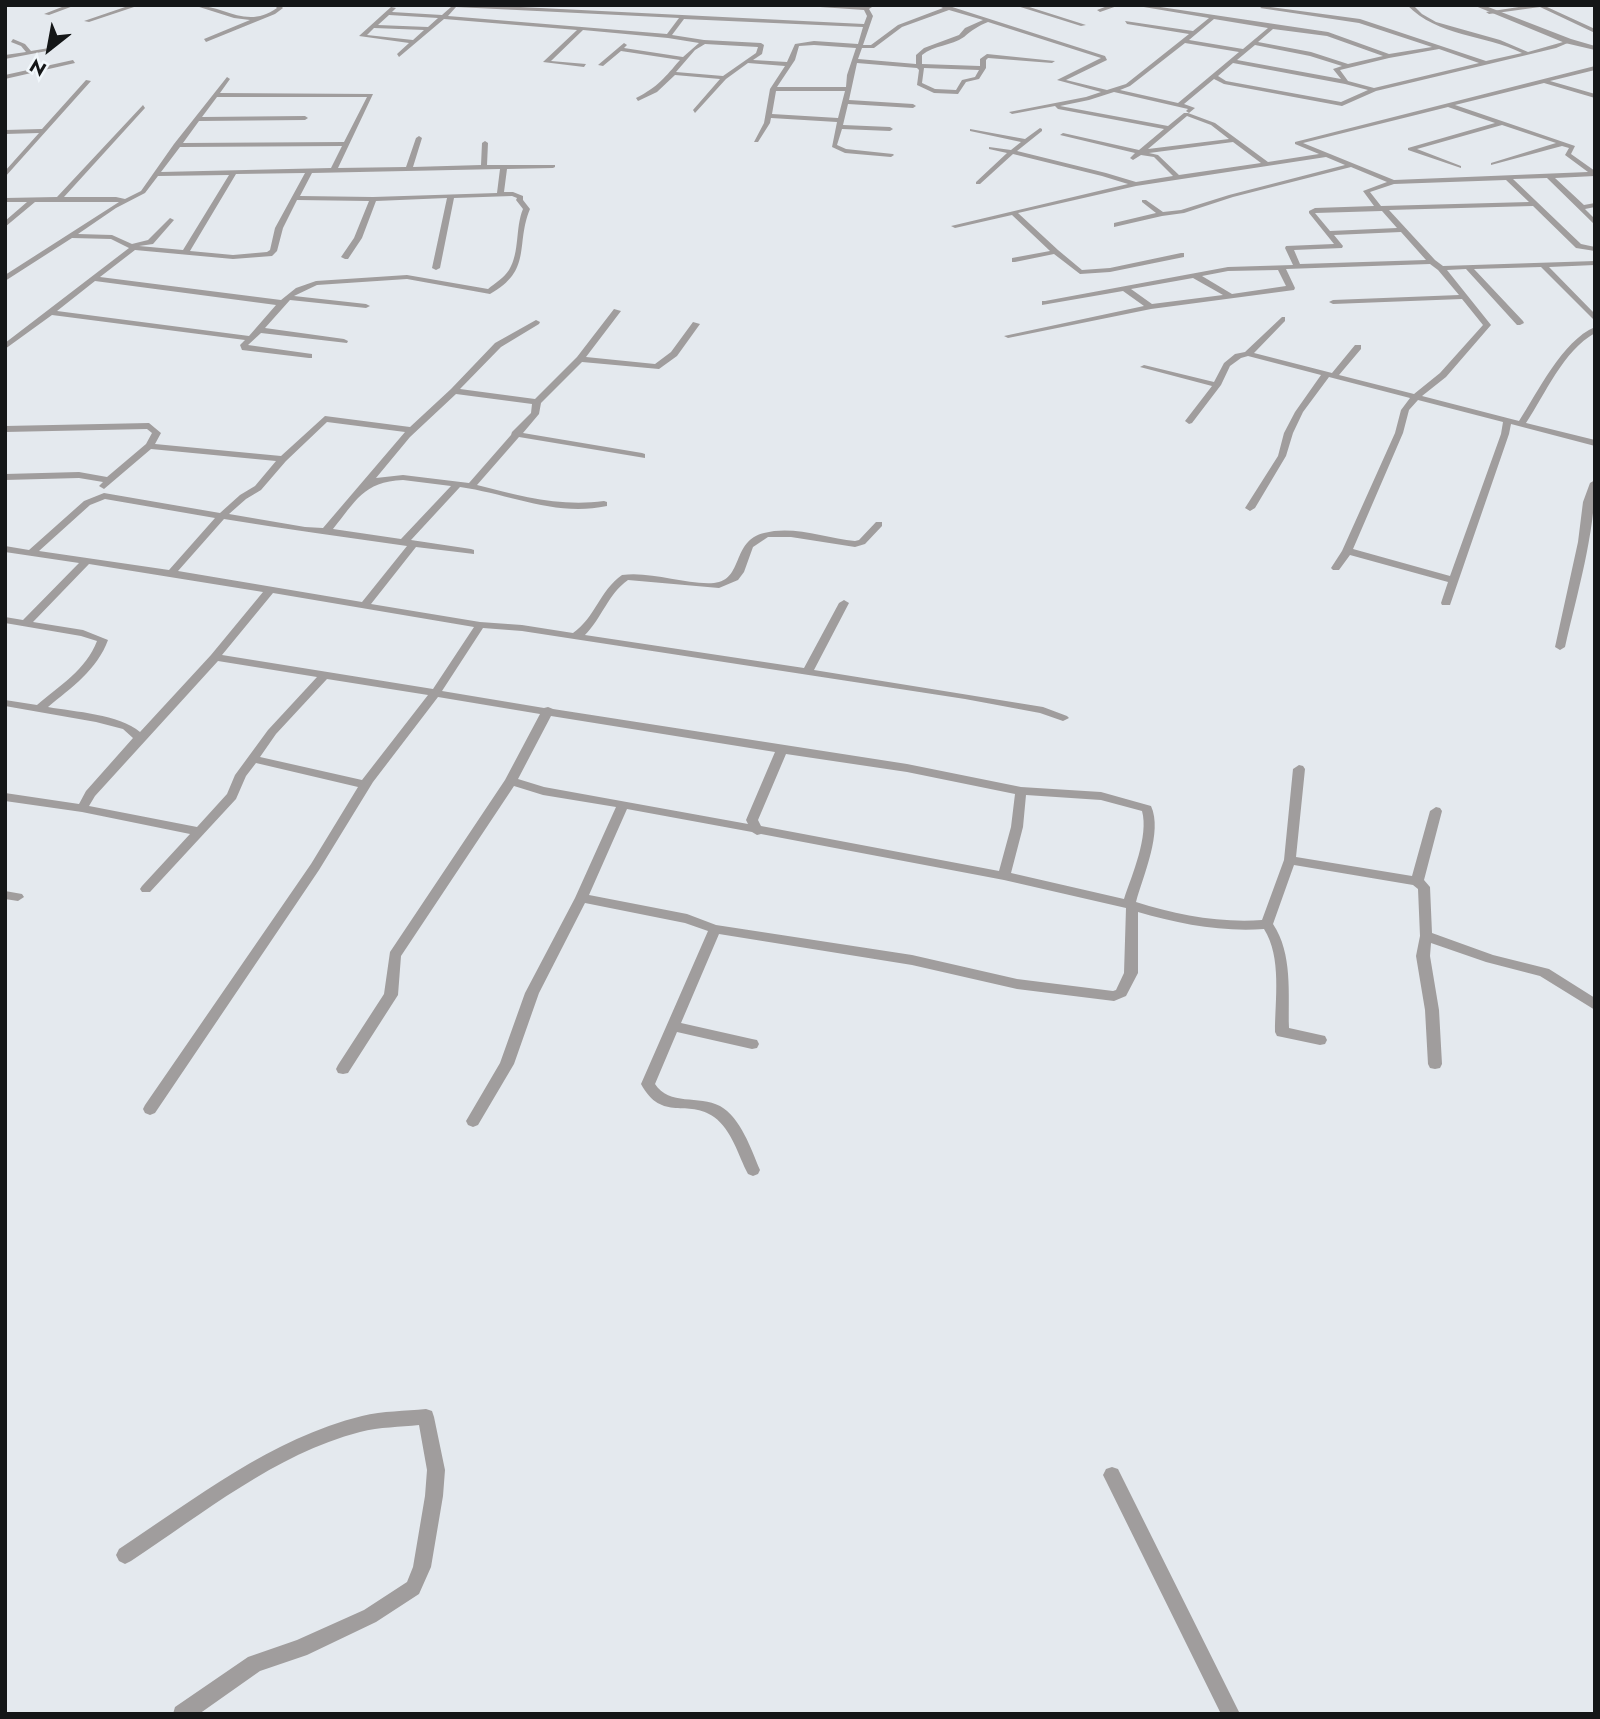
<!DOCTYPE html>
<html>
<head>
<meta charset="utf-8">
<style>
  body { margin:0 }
  #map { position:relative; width:1600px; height:1719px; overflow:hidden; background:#e4e9ee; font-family:Jost,sans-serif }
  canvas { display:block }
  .frame { position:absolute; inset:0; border:7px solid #141617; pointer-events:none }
  .north { position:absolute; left:14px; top:14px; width:70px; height:70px; -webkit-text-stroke:5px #f1f7fb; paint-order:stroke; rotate:211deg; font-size:19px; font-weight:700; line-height:28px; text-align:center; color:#141617 }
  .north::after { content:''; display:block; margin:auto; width:24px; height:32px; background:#141617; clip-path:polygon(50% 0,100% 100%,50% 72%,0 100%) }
</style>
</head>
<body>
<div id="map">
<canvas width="1600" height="1719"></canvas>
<div class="frame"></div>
<div class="north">N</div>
</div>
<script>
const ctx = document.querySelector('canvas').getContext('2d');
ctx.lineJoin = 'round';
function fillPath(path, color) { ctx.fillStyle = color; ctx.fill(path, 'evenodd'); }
fillPath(new Path2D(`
  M67 5H76L49 15 44 14Z
  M131 5H140L89 22 84 21Z
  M193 5C225 5 246 30 277 8L274 5H280L283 8 275 14 206 42 204 39 250 20 234 18Z
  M439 5H480L864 24 867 16 864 10 791 5H875L869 9 873 16 863 45H871L898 25 943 8 937 5H946L1105 56 1107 60 1066 80 1107 90 1126 84 1189 34 1127 24 1125 21 1193 31 1209 18 1132 5H1147L1328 32 1389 54 1432 47 1359 23 1260 8 1263 6 1360 19 1486 61 1522 53C1484 34 1438 37 1407 5H1413L1422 14 1436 22 1500 40 1528 52 1570 40V42L1556 48 1376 91 1342 106 1224 84 1214 79 1184 104 1195 108 1189 113 1186 111 1188 109 1114 92 1089 100 1060 106 1168 126 1184 113H1188L1215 123 1268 162 1319 154 1295 144V142L1595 66V70L1550 81 1595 94V98L1544 83 1455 105 1575 146 1571 154 1595 171V176L1555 178 1584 205 1595 203V207L1585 209 1595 219V225L1547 178 1513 179 1581 244 1595 247V251L1576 248 1533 206 1389 210 1435 260 1443 266 1595 261V265L1549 267 1595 314V321L1541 267 1474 269 1523 321 1524 323 1520 325H1517L1466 269 1447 270 1491 325 1446 377 1422 396 1519 421C1538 392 1562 341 1595 327V333C1563 351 1546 393 1526 423L1595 440V446L1511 424 1509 434 1450 605H1442L1441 603 1448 582 1350 555 1339 570H1333L1331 568 1342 551 1395 433 1401 410 1410 398 1329 377 1303 412 1293 433 1286 456 1255 508 1250 511 1245 508 1278 456 1284 433 1295 412 1321 375 1248 356 1241 358 1230 366 1221 385 1192 423 1189 424 1185 421 1212 386 1140 367 1144 365 1214 382 1224 363 1235 354 1245 352 1282 317H1285V321L1254 353 1332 373 1355 345H1361V349L1339 375 1414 394 1440 373 1483 325 1462 299 1333 304 1329 302 1333 300 1459 295 1438 270 1430 264 1286 269 1295 288 1294 290 1151 309 1008 338 1004 336 1144 306 1123 291 1042 305V301H1045L1228 267 1293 265 1285 248 1286 246 1334 244 1309 213V211L1315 208 1374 206 1363 191 1387 182 1351 167 1233 197 1184 213 1162 216 1114 227V223L1156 213 1142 202V200H1146L1163 212 1181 210 1229 195 1345 165 1326 157 1136 186 1018 213 1058 250 1082 270 1110 268 1181 253H1184V257L1110 272 1080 274 1054 254 1015 262H1012V258L1050 251 1012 215 955 228 951 226 1128 184 1102 176 1013 154 980 184H976V182L1007 153 989 149V147L1011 150 1021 142 970 131V129L1025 139 1040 128 1042 129V131L1017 151 1106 173 1136 182 1173 176 1154 157 1141 155 1133 160 1130 158 1135 153 1060 135 1063 133 1139 150 1164 129 1058 109 1055 106 1012 114 1009 112 1086 97 1101 92 1057 80 1101 58 988 22C978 26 972 30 964 37 951 46 934 45 922 55V64L980 66V59L987 54 1055 61 1052 63 988 58 986 60V68L979 79 966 82 958 94 934 93 917 85 919 70 917 68 857 63 849 100 913 104 916 106 913 108 848 104 843 125 890 127 893 129 890 131 842 129 837 145 846 149 893 154 894 155 891 157 845 153 832 147 837 122 771 118 770 123 758 142H754L764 123 770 89 785 66 748 63 726 79 695 113 693 110 720 79 675 75 657 92 638 101 636 98C658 87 665 77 680 60L621 51 603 66 598 65 624 43 627 45 624 48 683 57 699 43 668 38 583 30 551 61 586 64 584 67 543 62 577 30 444 19 399 57 397 54 409 43 359 36 391 7 396 8 392 12 442 15 451 7ZM456 7 679 18 667 34 448 16ZM949 10 983 20 965 28 959 35 924 48 916 55V64L858 59 862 48H874L902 27ZM389 15 438 18 428 27 378 25ZM684 19 863 27 858 44 814 41 795 44 787 62 753 60 762 54 764 45 761 43 704 40 672 35ZM1214 19 1268 28 1243 49 1189 40ZM374 28 424 30 413 40 367 35ZM1273 29 1327 36 1383 56 1348 64 1311 52 1258 42ZM1185 43 1239 52 1178 103 1120 90 1130 86ZM705 44 758 47 756 53 723 76 676 72 695 50ZM814 45 856 48 847 75 846 87H777L795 60 799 46ZM1255 45 1310 56 1342 66 1333 69 1341 79 1237 60ZM1439 49 1479 63 1374 88 1348 81 1340 70 1389 58ZM1233 63 1345 84 1368 90 1341 102 1226 81 1218 76ZM924 68 979 70 975 77 962 80 956 90 935 89 922 83ZM776 91H845L838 118 772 114ZM1448 107 1495 123 1408 148V150L1461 168V166L1417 149 1502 125 1556 143 1491 163V165L1562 146 1569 148 1565 155 1588 172 1394 180 1303 143ZM1187 116 1211 125 1229 139 1148 149ZM1233 142 1261 163 1179 175 1158 155 1149 153ZM1506 180 1529 202 1381 206 1370 192 1394 184ZM1382 211 1397 228 1330 231 1315 213ZM1401 232 1426 260 1300 264 1294 250 1342 248 1343 246 1334 235ZM1278 270 1286 286 1232 294 1202 276 1228 271ZM1193 278 1223 295 1152 304 1131 289ZM1418 400 1503 422 1501 434 1450 576 1353 549 1403 433 1409 410Z
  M1014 5H1023L1086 25 1081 26Z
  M1110 5H1120L1100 12 1097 10Z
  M1532 5H1550L1547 7 1595 29V33L1540 7 1489 14 1486 12Z
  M13 39 25 44 31 51 49 48 52 50 5 59V55L26 52 21 46 11 42Z
  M73 60 75 63 5 79V75Z
  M227 77 230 79 220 93 373 94 338 168 406 167 416 138 419 136 422 138 413 167 481 165 482 143 485 141 488 143 487 165H555V167L553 168 507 169 504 192H513L523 196V200L530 209C515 245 533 270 490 294L407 279 317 285 294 296 366 304 370 306 366 308 290 300 265 328 344 339 348 341 347 343 261 333 248 345 312 354V358H309L242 350 240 345 245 340 52 315 5 349V343L129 248 111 239 72 238 5 281V275L119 202H35L5 227V221L27 202H5V198L57 197 143 105 145 108 64 197H116L125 199 141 191 174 144ZM217 97H367L344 142 183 143 199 121 305 120 308 118 305 116 202 117ZM342 146 331 168 161 172 180 147ZM500 169 497 193 373 197 300 196 312 173ZM305 173 275 228 270 250 267 252 233 255 190 251 236 174ZM229 175 183 250 139 246 153 244 174 220 170 218 148 240 132 244 112 235 78 234 116 208 145 193 158 176ZM512 196 517 198 516 200 523 209C515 228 520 252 509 270 504 278 495 283 488 289L407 275 316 281 296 288 281 300 100 277 135 250 233 259 272 256 277 251 283 228 297 200 369 201 354 238 341 257 345 259H348L362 238 376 201 447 198 432 268 436 270 440 268 454 198ZM95 281 276 305 249 336 57 311Z
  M86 80 91 81 5 177V171L39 133 5 134V130L42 129Z
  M614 309 621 311 586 357 655 364 671 352 693 322 700 324 677 356 659 369 582 362 541 403 539 414 523 433 642 453 645 454V458L519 437 477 485C520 496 560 507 604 501L607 502V506C555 517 510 494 460 487L411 540 471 549 474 550V554L416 547 371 604 480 622 522 625 573 633C595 618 600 590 622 575 652 571 685 585 714 583 744 580 731 541 764 533 793 525 826 538 855 541L859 540 876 522H882V526L865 544 855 547 791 537H768L753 547 744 572 738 580 719 588 628 580C608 594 602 618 585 635L804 668 839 603 844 600 849 603 814 670 1043 707 1067 716 1069 718 1063 721 1040 713 965 699 522 631 483 628 442 691 544 708 548 707 553 709 907 764 1021 787 1101 792 1151 806C1163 832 1143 876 1136 902 1176 915 1220 923 1262 920L1284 860 1293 769 1299 765 1303 766 1305 769 1296 857 1412 876 1430 811 1436 807 1440 808 1442 811 1424 880 1430 887 1432 933 1493 955 1549 969 1595 998V1010L1540 976 1486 962 1431 943 1430 956 1439 1010 1442 1064 1440 1068 1435 1069 1430 1068 1428 1064 1425 1010 1416 956 1420 936 1418 889 1413 885 1294 865 1273 924C1293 954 1288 994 1289 1028L1325 1036 1327 1040 1325 1044 1320 1045 1282 1037 1277 1036 1275 1032C1275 1000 1282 957 1264 929 1221 932 1179 924 1138 912V973L1126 996 1114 1001 1017 989 912 965 719 934 681 1023 752 1039 757 1040 759 1044 757 1048 752 1049 677 1032 655 1084C669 1106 699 1095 720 1106 741 1118 751 1149 760 1170L758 1174 753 1176 748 1174C738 1155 732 1130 714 1117 688 1098 662 1123 641 1084L708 931 685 923 585 903 539 993 514 1064 478 1125 473 1127 468 1125 466 1121 500 1063 525 993 575 898 616 807 543 795 514 786 401 956 398 995 348 1073 343 1074 338 1073 336 1069 338 1065 384 994 390 952 505 780 540 714 438 697 373 782 319 870 155 1113 150 1115 145 1113 143 1109 145 1105 311 864 358 787 256 763 246 776 236 799 150 892H142L140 889 142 886 190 834 82 812 5 801V793L79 804 86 791 133 738 123 729 96 722 5 706V700L37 705C59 686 86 670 97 641L81 636 5 623V617L23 620 79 563 5 552V546L29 550 84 501 104 493 220 513 240 495 255 486 276 461 151 449 104 489 99 486 103 482 79 478 5 480V474L79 472 107 477 146 444 152 433 147 429 5 432V426L149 423 161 433 155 444 281 456 325 416 410 427 451 389 495 343 536 320 540 322 539 324 501 347 460 389 535 399 577 357ZM456 394 532 404 531 413 512 432 511 435 469 483 403 475 376 478 410 437ZM327 422 405 432 323 528 305 527 229 514 246 499 261 490 286 461ZM403 480 451 486 401 539 333 529C356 501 363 482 403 480ZM105 499 215 518 169 570 39 551 90 505ZM224 519C285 529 346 537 407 546L362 602 178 571ZM89 564 263 592 211 655 140 732C119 714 75 712 48 707 72 687 97 670 108 640L83 630 33 622ZM273 593 474 627 433 689 222 655ZM218 661 317 677 268 730 235 775 227 794 197 827 89 806 95 796ZM327 679 428 695 362 780 260 757 276 734ZM551 716 775 752 746 820 748 824 544 787 518 779ZM786 754 907 772 1015 794 1011 827 999 871 761 826 758 820ZM1026 795 1101 800 1142 811C1149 836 1132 875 1124 899L1011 873 1023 827ZM627 809 752 832 757 835 761 834 1004 880 1126 908 1124 973 1116 990 1113 991 1017 979 912 955 716 925 687 914 589 895Z
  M1595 480C1595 534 1577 594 1565 647L1560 650 1555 647 1578 542 1583 502 1590 483Z
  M5 891 22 894 24 897 18 901 5 899Z
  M426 1409 432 1411 434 1417 445 1470 443 1496 431 1567 419 1594 376 1622 307 1655 260 1671 199 1714H173L175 1707 248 1657 297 1640 364 1610 407 1582 413 1567 425 1496 427 1470 419 1425C400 1427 380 1427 360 1432 275 1454 203 1514 131 1561L125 1564 119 1561 116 1555 119 1549C195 1499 272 1438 362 1416 383 1411 405 1411 426 1409Z
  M1112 1467 1118 1469 1240 1714H1221L1106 1481 1103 1475 1106 1469Z`), '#a09d9d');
fillPath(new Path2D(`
  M1473 5H1483L1571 39 1595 46V50L1565 43Z`), '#a09d9d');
</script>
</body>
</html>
